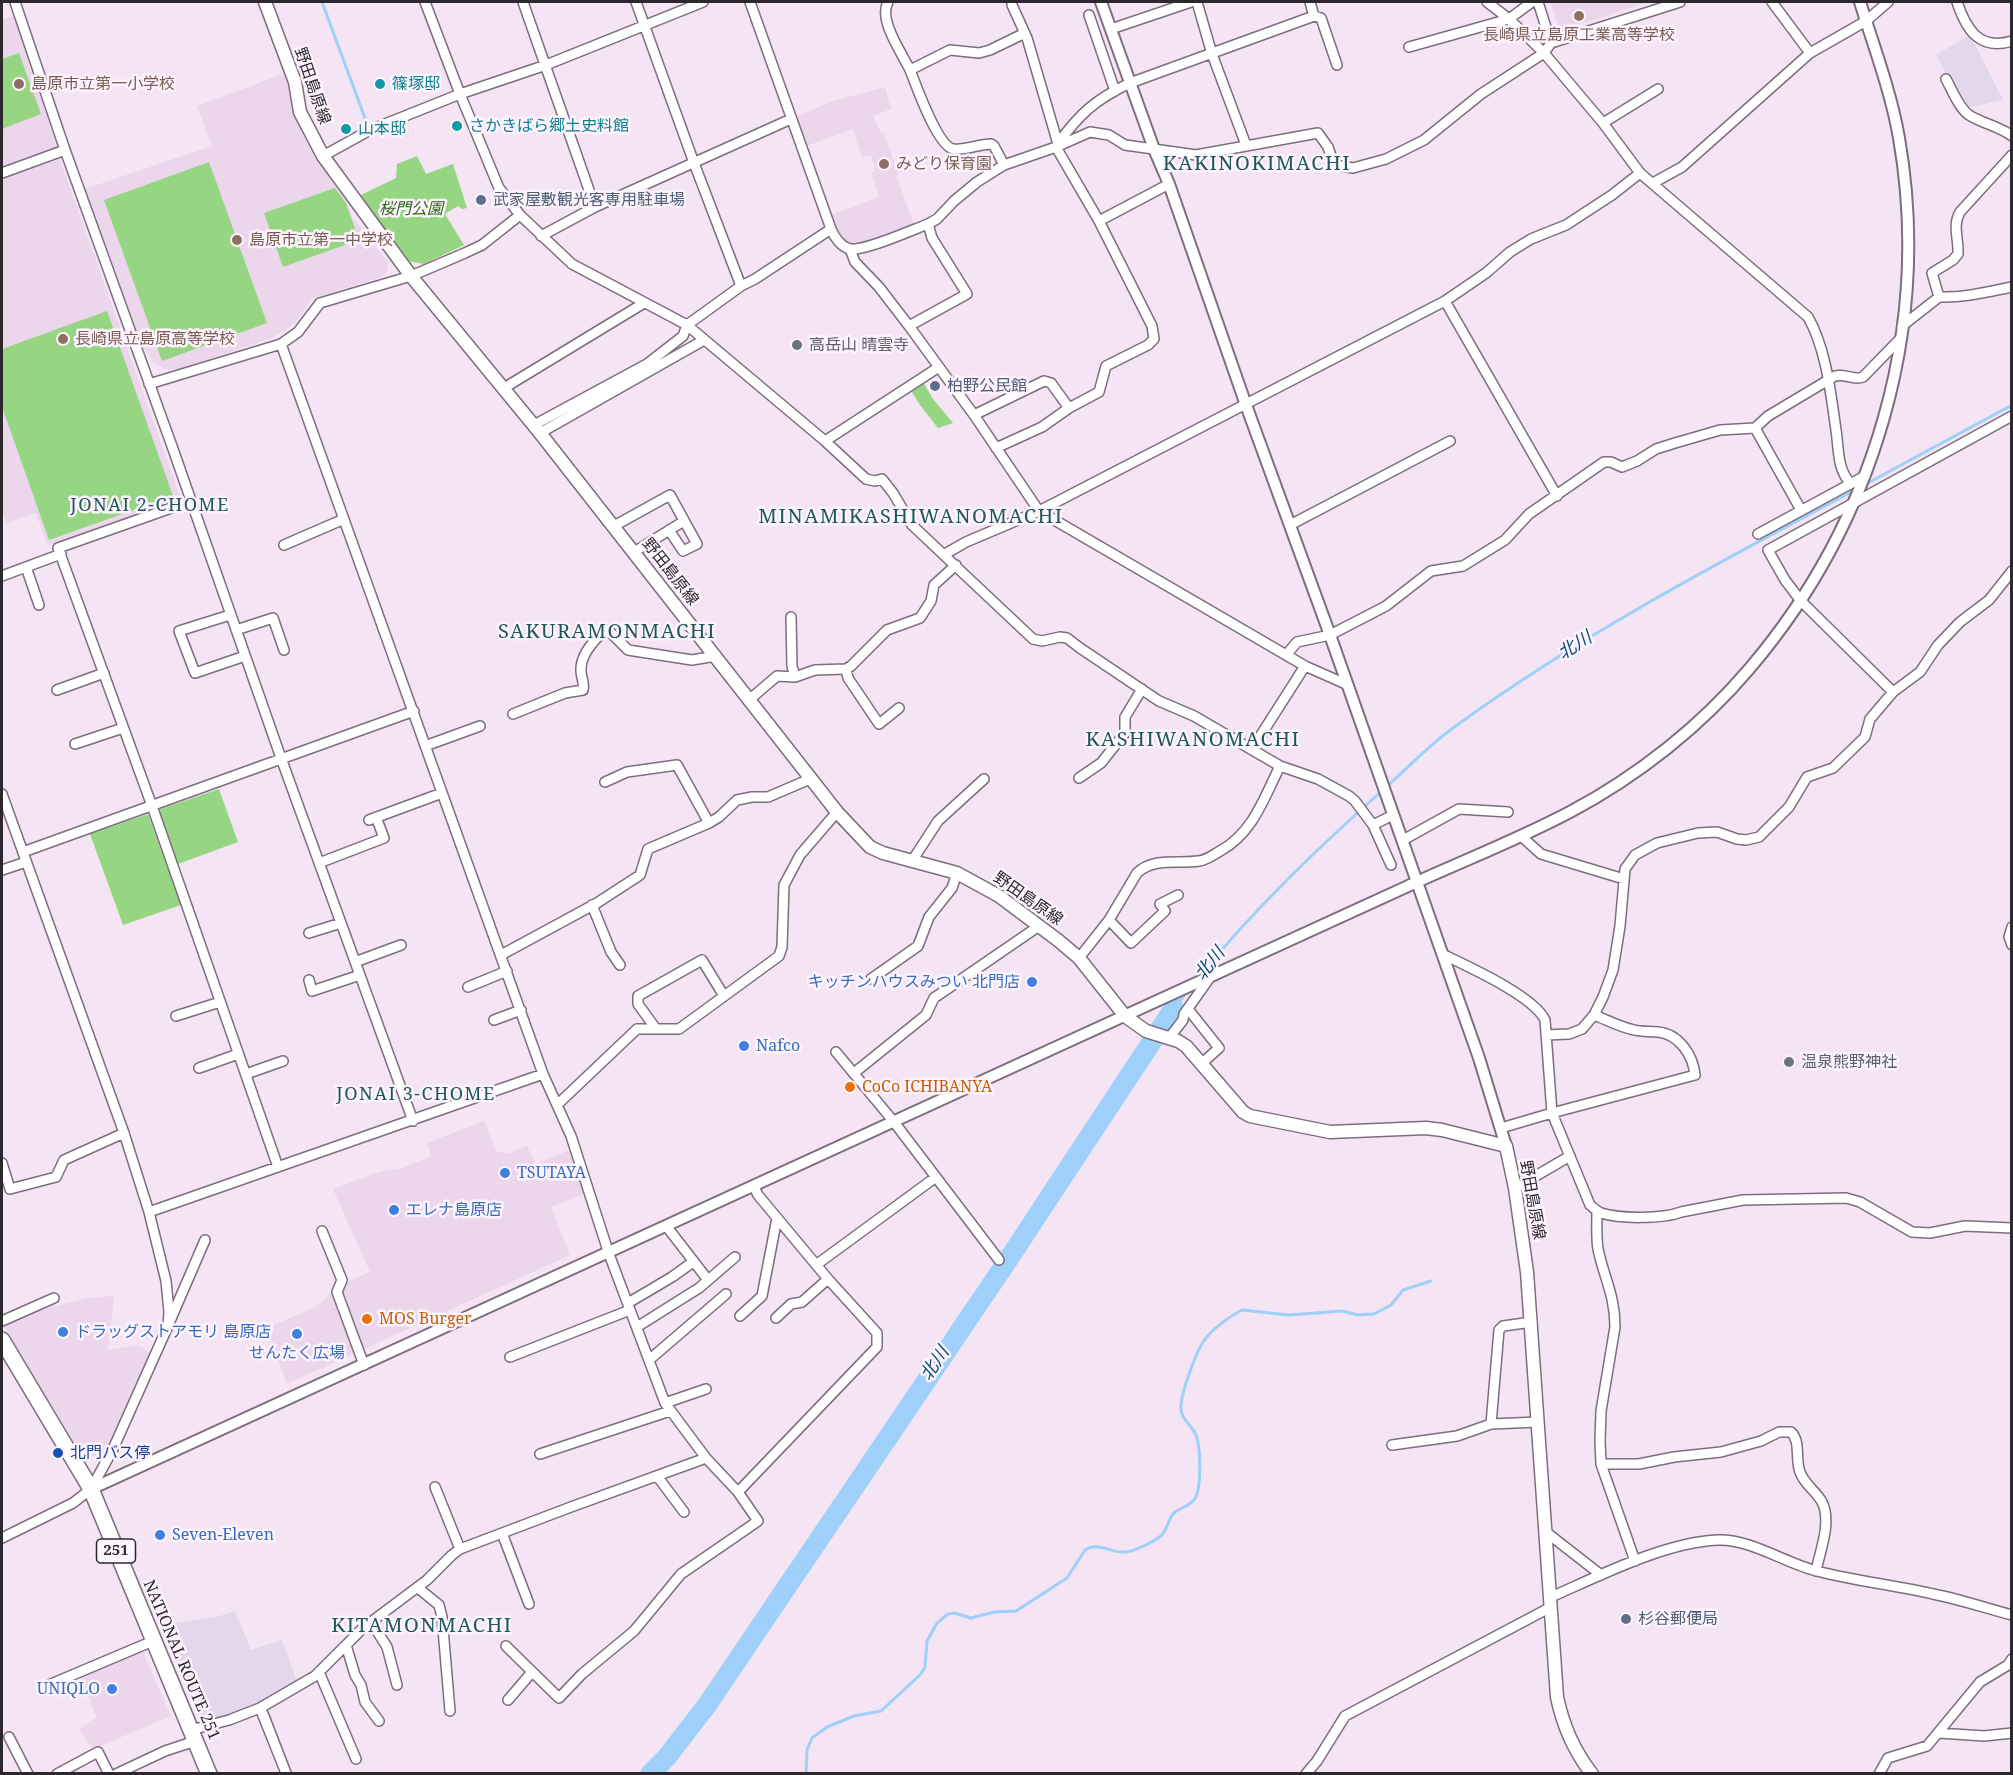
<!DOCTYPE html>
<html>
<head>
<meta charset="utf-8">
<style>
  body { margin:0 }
  #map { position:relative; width:2013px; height:1775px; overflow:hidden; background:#f4e4f4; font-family:"Noto Serif",serif }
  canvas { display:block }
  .frame { position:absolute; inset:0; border:3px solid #2d282e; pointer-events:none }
</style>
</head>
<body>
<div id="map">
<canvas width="2013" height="1775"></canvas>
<div class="frame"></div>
</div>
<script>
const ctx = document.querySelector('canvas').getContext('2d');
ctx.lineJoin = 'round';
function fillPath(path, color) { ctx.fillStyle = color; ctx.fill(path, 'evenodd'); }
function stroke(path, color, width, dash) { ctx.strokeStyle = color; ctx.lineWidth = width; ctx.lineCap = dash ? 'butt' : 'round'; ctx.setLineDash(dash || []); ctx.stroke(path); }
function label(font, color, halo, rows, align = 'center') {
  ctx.font = font + ' "Noto Serif","Noto Sans JP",serif'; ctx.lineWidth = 5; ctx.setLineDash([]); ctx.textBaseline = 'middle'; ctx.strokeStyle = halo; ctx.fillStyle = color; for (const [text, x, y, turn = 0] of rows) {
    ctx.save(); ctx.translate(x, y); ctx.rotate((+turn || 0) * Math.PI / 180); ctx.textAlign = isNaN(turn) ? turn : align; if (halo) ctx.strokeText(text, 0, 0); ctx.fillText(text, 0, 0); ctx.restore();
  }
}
fillPath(new Path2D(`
  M1550 2H1648L1560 31Z
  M14 16 57 148 2 168V20Z
  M283 74 290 90 294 112 302 134 313 155 347 202 352 217 388 263 387 272 382 277 313 298 298 319 286 330 271 338 180 369H165L154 363 142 345 85 189 212 146 197 106Z
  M885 87 891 109 873 116 881 133 884 132 898 175 896 176 914 224 856 245H851L844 242 837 232 831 215 879 197 871 172 875 171 871 155 862 157 853 129 806 146 795 117 833 101Z
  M60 159 181 499 48 546 36 513 6 523 2 510V179Z
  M484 1121 496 1151 507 1154 527 1146 535 1164 570 1150 584 1194 551 1207 570 1255 364 1349 341 1293 347 1282 370 1272 333 1189 379 1172 402 1168 431 1156 427 1143Z
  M331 1293 354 1353 287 1384 269 1337 272 1336 269 1327 316 1307Z
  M114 1296 108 1350 139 1345 150 1354 102 1457 81 1454 4 1326 35 1311 88 1298Z
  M143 1652 171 1716 93 1749 79 1729 97 1717 80 1677Z`), '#ebd6eb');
fillPath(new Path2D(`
  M1970 35 2003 100 1966 108 1936 55Z
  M235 1611 251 1650 282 1640 297 1682 259 1707 223 1719 202 1723 161 1625 220 1616Z`), '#e2d7eb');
fillPath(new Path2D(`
  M19 53 41 114 2 129V59Z
  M417 156 426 174 453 164 467 208 462 209 458 206 445 214 464 245 424 264 408 261 359 196 396 178 397 164Z
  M209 162 267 323 162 361 104 200Z
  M335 188 346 203 359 240 283 267 264 213Z
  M107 311 173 496 49 540 2 407V349Z
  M923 382 933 399 953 423 938 428 920 405 910 389Z
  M219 789 238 842 178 864 158 810Z
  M148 814 181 905 123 925 90 834Z`), '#96d683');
stroke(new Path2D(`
  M322 2 366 121
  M1866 484 2012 405
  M1198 978C1254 909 1319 847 1385 788 1408 768 1429 745 1453 728 1579 636 1718 563 1855 490
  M1174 1008 1187 992
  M806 1774 807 1750 812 1738 827 1727 854 1716 881 1711 920 1675 925 1667 927 1641 937 1623 948 1614 954 1613 971 1618 994 1612 1016 1611 1067 1578 1085 1550C1097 1541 1111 1553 1124 1552 1133 1552 1160 1540 1164 1532 1168 1526 1169 1517 1175 1512 1181 1508 1189 1506 1194 1500 1202 1490 1201 1445 1195 1433 1191 1425 1182 1420 1181 1410 1179 1398 1197 1348 1206 1338 1215 1327 1230 1316 1242 1310L1289 1315 1342 1311 1358 1315 1374 1314 1391 1305 1403 1290 1431 1281`), '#9ed0f9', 3);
stroke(new Path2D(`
  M650 1774 667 1757 707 1705 1006 1263 1174 1008`), '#9ed0f9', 20);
const minor = new Path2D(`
  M15 2 65 150 173 449 281 758 413 1121
  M425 2 460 94 499 188 520 215 572 264 687 325 825 441 866 479 875 481 882 479 893 493 912 525 1033 639 1042 641 1060 637 1067 638 1080 648 1159 701 1194 716 1280 766 1318 779 1349 796 1355 801 1373 825 1391 865
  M523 2 595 207
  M636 2 694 163 741 286
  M750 2 831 229C834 237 842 248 851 249 865 251 912 230 928 224L937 219 954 201 977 182 1004 165 1056 147 1090 132 1109 135 1125 145 1196 155 1318 133 1328 147 1334 165 1353 168 1386 159 1424 140 1481 94 1544 53 1551 43 1680 2
  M888 2C878 20 902 53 910 70L950 50 979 53 990 50 1025 33
  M1197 2 1212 54 1246 145
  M1310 2 1314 16
  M1487 2 1509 19 1544 53 1603 123 1640 173 1808 317C1826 348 1831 395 1836 430 1839 450 1837 468 1850 483
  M1538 2 1551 43
  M1772 2 1810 53
  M1957 2C1966 29 1979 51 2012 41
  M1012 5 1027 38 1058 144
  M1089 15 1115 91
  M1111 29 1191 2
  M1409 47 1509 19 1532 2
  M910 70C916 85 937 145 953 149 964 151 979 144 991 144L994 146 1004 165
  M1946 79C1952 90 1959 108 1969 115 1983 124 1999 126 2012 136
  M1603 123 1658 89
  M1057 145C1079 114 1096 99 1130 83L1314 16 1321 18 1337 65
  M323 156 370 130 460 94 546 65 703 2
  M2 173 65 150
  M1653 183 1682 167 1810 53 1866 21 1888 2
  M1099 221 1169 184
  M541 236 595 207 791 119
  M850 249 855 262 879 287 909 326 974 415 1039 511 1305 666 1348 685
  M1939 297 1932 273 1953 260 1958 254C1959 239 1952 226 1960 212L2012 155
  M1445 301 1557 496
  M909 326 967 294 932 238 928 224
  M1902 326 1939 297C1964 298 1987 292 2012 287
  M281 344 543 1074 571 1136 609 1254 665 1403 706 1458 738 1492 758 1521 681 1574 634 1631 582 1674 559 1698 506 1646
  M149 384 281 344 298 332 320 303 411 276 465 253 482 245 520 215
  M504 388 644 303
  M974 415 1044 381 1051 383 1069 408
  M534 425 647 364 683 336 687 325 741 286 755 279 831 229
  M1755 428 1801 510
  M540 433 704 340
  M825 441 939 367
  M996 448 1042 427 1069 408 1099 392 1106 366 1148 345 1154 339 1152 326 1099 221 1056 147
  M191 501 58 548 152 806 278 1167
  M1290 525 1450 441
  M614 526 670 495 697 544 683 551 669 530
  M1758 534 1865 476
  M284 545 344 519
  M634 552 684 521
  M945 554 966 542 1039 511 1445 301 1486 273 1510 252 1531 239 1566 225 1612 195 1640 173
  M26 567 39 605
  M2 576 61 554
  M230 615 179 631 195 673 245 656
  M791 617 792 666 795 677
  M236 630 273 618 284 650
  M1287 654 1297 642 1330 635 1386 606 1431 571 1463 566 1505 540 1529 514 1604 462H1611L1622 467 1637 461 1656 449 1675 443 1720 430 1755 428 1768 416 1835 376C1845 373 1853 381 1863 377L1901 338
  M846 669 848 678 879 724 899 708
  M57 690 104 673
  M1893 692 1801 601 1785 580 1768 550 2012 416
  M749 700 777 676 795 677 815 670 846 669 851 666 887 630 920 618 931 601 934 585 956 565
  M513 714 565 693 583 690C585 683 581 678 581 671 580 656 594 640 605 630L610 632 628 650 692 660 716 656
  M75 744 123 728
  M425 746 480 726
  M1252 749 1305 666
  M1079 778 1101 763 1125 733V717L1142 689
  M605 782 627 772 677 765 709 823
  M2 794 124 1133 149 1212 166 1281 169 1312 168 1326 113 1449 91 1489 73 1503 2 1538
  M369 820 442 793
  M1373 825 1393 815
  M1521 836 1541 854 1624 879
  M1403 840 1459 809 1508 812
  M23 852 414 711
  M912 861 938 821 984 779
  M319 863 384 838 376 817
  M2 870 26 862
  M592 905 611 952 620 965
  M1109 920 1131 943 1165 911 1160 904 1178 895
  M2012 927 2009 937 2012 945
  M309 933 341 923
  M1442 954C1467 966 1534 996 1545 1020L1552 1113 1590 1205C1594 1208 1596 1211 1601 1213 1620 1219 1663 1219 1681 1212L1743 1200 1846 1198 1860 1202 1912 1232 1930 1233 1965 1226 2012 1228
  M501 955 597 903 640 875 648 849 709 823 719 817 737 800 752 797H768L810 779
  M1079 958 1109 920 1137 873C1154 857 1178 864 1199 861 1207 860 1213 855 1220 851 1253 833 1264 798 1280 766
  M355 962 401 945
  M871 979 918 946 929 917 952 888 957 873
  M309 980 312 991 360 975
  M468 987 507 971
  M1188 1009 1219 1048 1201 1064
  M176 1016 220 1002
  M494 1020 521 1010
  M656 1029 638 1004V996L702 960 724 996
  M1546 1035 1569 1034 1582 1029 1594 1015 1603 997 1613 970 1620 926 1625 869 1635 855 1657 843 1698 833 1717 832 1737 839 1746 840 1759 837 1789 807 1807 777 1833 768 1865 737 1870 719 1893 692 1920 672 1938 645 1960 622 1989 600 2012 571
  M1169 1038 1183 1020 1184 1014 1211 976
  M836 1052 894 1122 999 1260
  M199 1068 238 1054
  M854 1073 926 1015 934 998 1039 926
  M246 1074 283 1061
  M558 1104 637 1029H679L779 956 782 947 784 885 800 855 837 812
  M1501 1128 1552 1113 1695 1075C1693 1055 1679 1034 1658 1032 1649 1031 1642 1032 1634 1030 1620 1027 1607 1020 1594 1015
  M2 1163 10 1189 56 1177 64 1160 124 1133
  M1515 1188 1570 1156
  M1597 1211C1597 1223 1596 1237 1598 1249 1604 1278 1615 1295 1615 1327L1601 1411 1600 1441 1601 1464 1635 1561
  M149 1212 543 1074
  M667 1227 708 1280
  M322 1231 342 1280 337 1292 364 1365
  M816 1265 936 1177
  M628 1303 672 1277 693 1262
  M740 1316 762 1296 777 1218
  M776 1318 791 1304 802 1302 828 1279
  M2 1321 54 1298
  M170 1321 205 1240
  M637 1327 699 1288 735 1257
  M510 1357 630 1310
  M649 1360 726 1294
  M665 1403 706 1389
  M1491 1424 1499 1330 1503 1326 1532 1322
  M1392 1445 1457 1436 1491 1424 1538 1422
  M540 1454 670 1411
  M1601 1464H1639L1674 1457 1721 1452 1761 1441 1779 1432H1791C1801 1441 1795 1460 1800 1472 1804 1484 1816 1491 1822 1502 1832 1522 1820 1551 1816 1571
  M657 1476 684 1512
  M435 1487 460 1549
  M738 1492 877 1347V1333L828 1279 758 1195 754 1187
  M1546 1532 1601 1575
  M502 1533 529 1604
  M418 1588 439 1605 442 1617 450 1711
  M1551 1597C1599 1576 1665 1542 1718 1540 1752 1539 1784 1563 1817 1571 1855 1581 1894 1585 1933 1594 1959 1599 1985 1608 2012 1615
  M372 1623 387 1647 397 1685
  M346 1645 355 1675 361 1685 365 1702 379 1721
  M319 1672 356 1759
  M44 1687 153 1641
  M508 1700 532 1672
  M260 1708 264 1716 286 1773Z
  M191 1730 229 1720 260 1708 315 1676 363 1628 427 1580 452 1555 460 1549 571 1507 706 1458
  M1939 1733 1984 1736 2012 1733
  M9 1737 28 1774
  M57 1774 98 1752 109 1774
  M116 1774 165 1751 195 1741
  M1306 1774 1317 1761 1345 1716 1551 1607
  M1879 1774 1888 1758 1927 1746 1980 1682 2008 1665 2012 1659`);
const tertiary = new Path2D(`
  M1101 2 1154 149 1169 184 1246 405 1330 635 1479 1058 1506 1146
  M91 1489C436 1332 780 1174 1124 1016 1218 973 1312 930 1406 887 1460 862 1517 840 1570 812 1638 776 1701 726 1750 668 1874 522 1932 328 1899 138 1891 92 1874 47 1860 2`);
const secondary = new Path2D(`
  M265 2 295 82 300 112 323 156 411 276 540 433 837 812 870 847 883 853 957 873 999 896 1059 941 1079 958 1125 1016 1146 1031 1178 1041 1186 1046 1243 1112 1250 1116 1330 1132 1426 1128 1442 1130 1506 1146 1515 1188 1527 1272 1557 1697C1563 1726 1574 1751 1592 1774`);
const trunk = new Path2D(`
  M2 1340 91 1489 209 1774`);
stroke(minor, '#7c6e7d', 12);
stroke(tertiary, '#7c6e7d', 14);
stroke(secondary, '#7c6e7d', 15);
stroke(trunk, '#7c6e7d', 18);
stroke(minor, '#fff', 9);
stroke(tertiary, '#fff', 10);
stroke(secondary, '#fff', 12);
stroke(trunk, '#fff', 15);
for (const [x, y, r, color] of [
  [1579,16,6,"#8d6e63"],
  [19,84,6,"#8d6e63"],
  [380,84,6,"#0f9aa8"],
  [457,126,6,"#0f9aa8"],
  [346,129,6,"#0f9aa8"],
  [884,164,6,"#8d6e63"],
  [481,200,6,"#5c6f8a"],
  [237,240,6,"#8d6e63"],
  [63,339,6,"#8d6e63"],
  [797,345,6,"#6b7280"],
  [935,386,6,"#5c6f8a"],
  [1032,982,6,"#3f7fe0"],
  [744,1046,6,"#3f7fe0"],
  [1789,1062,6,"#6b7280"],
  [850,1087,6,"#e8710a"],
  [505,1173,6,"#3f7fe0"],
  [394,1210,6,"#3f7fe0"],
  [367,1319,6,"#e8710a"],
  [63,1332,6,"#3f7fe0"],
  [297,1334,6,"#3f7fe0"],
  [58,1453,6,"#1a4fb4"],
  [160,1535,6,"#3f7fe0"],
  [1626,1619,6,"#5c6f8a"],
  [112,1689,6,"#3f7fe0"]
]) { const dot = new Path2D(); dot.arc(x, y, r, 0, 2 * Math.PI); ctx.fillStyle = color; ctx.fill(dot); stroke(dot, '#fdf3fd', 2); }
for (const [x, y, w] of [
  [116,1551,39]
]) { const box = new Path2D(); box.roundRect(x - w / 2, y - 12, w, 24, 4.5); ctx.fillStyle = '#fdf3fd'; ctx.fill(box); stroke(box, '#2d282e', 1.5); }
label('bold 15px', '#2d282e', null, [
  ["251",116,1551]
]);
label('16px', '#785e54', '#fdf3fd', [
  ["長崎県立島原工業高等学校",1579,35,"center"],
  ["島原市立第一小学校",31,84],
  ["みどり保育園",896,164],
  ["島原市立第一中学校",249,240],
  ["長崎県立島原高等学校",75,339]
], 'left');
label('16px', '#0d838f', '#fdf3fd', [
  ["篠塚邸",392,84],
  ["さかきばら郷土史料館",469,126],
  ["山本邸",358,129]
], 'left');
label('16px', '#2d282e', '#fdf3fd', [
  ["野田島原線",312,86,71],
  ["野田島原線",670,572,52],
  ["野田島原線",1028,899,35],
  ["野田島原線",1532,1200,80],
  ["NATIONAL ROUTE 251",181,1660,67]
]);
label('16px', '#4e5e75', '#fdf3fd', [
  ["武家屋敷観光客専用駐車場",493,200],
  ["柏野公民館",947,386],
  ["杉谷郵便局",1638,1619]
], 'left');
label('italic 16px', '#2d6716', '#fdf3fd', [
  ["桜門公園",411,209]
]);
label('16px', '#5b616d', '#fdf3fd', [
  ["高岳山 晴雲寺",809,345],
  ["温泉熊野神社",1801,1062]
], 'left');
label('16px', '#366cbe', '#fdf3fd', [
  ["キッチンハウスみつい 北門店",1020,982,"right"],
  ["Nafco",756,1046],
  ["TSUTAYA",517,1173],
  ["エレナ島原店",406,1210],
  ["ドラッグストアモリ 島原店",75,1332],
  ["せんたく広場",297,1353,"center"],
  ["Seven-Eleven",172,1535],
  ["UNIQLO",100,1689,"right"]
], 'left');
label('16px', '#c56008', '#fdf3fd', [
  ["CoCo ICHIBANYA",862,1087],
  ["MOS Burger",379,1319]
], 'left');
label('16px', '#164399', '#fdf3fd', [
  ["北門バス停",70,1453]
], 'left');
ctx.letterSpacing = '1.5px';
label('18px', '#1d585a', '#fdf3fd', [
  ["JONAI 2-CHOME",150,506],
  ["JONAI 3-CHOME",416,1095]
]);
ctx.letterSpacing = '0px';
label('italic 18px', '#084e79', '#fdf3fd', [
  ["北川",1575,646,-32],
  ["北川",1210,964,-51],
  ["北川",935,1364,-56]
]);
ctx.letterSpacing = '1.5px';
label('20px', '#1d585a', '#fdf3fd', [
  ["KAKINOKIMACHI",1257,164],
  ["MINAMIKASHIWANOMACHI",911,517],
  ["SAKURAMONMACHI",607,632],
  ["KASHIWANOMACHI",1193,740],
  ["KITAMONMACHI",422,1626]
]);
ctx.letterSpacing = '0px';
</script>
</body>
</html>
